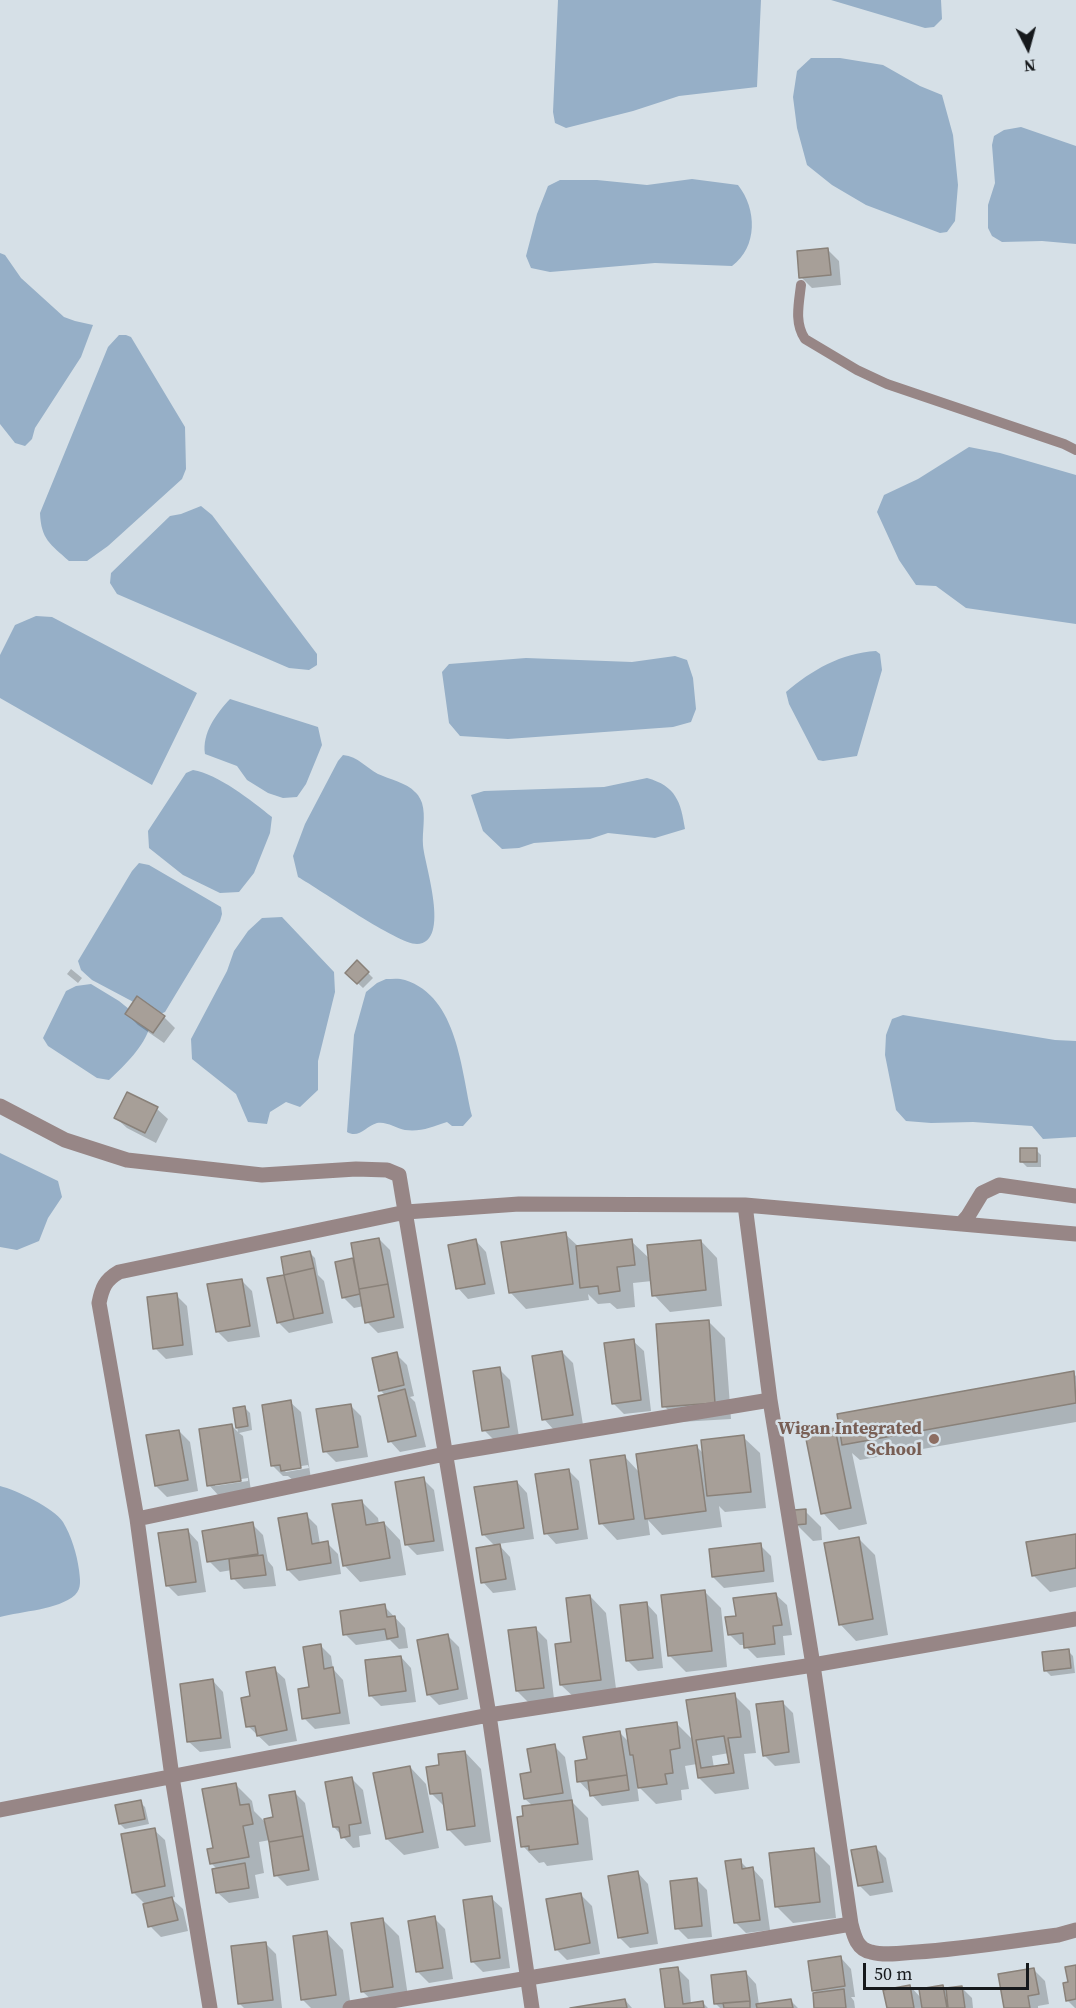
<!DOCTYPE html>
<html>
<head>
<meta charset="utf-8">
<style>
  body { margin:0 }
  #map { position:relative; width:1076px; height:2008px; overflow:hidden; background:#d6e0e7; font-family:"Source Serif 4",serif }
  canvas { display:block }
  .north { position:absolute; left:998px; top:18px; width:60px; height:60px; -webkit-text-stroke:4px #d6e0e7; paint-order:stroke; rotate:174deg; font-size:16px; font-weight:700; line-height:24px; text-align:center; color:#16191c }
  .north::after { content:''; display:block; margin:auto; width:21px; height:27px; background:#16191c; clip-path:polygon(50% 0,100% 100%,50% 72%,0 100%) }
  .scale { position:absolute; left:863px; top:1963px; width:166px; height:27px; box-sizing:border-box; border:3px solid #16191c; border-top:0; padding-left:8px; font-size:18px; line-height:21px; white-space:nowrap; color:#16191c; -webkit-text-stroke:4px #d6e0e7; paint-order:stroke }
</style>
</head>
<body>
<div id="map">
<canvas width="1076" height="2008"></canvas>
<div class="north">N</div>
<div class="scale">50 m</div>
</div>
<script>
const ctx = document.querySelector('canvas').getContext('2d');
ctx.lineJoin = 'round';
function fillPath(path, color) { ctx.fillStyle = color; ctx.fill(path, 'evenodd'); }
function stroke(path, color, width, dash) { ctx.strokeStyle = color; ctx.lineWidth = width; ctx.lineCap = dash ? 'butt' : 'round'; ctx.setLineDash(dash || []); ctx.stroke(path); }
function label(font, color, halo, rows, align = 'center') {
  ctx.font = font + ' "Source Serif 4",serif'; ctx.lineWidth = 5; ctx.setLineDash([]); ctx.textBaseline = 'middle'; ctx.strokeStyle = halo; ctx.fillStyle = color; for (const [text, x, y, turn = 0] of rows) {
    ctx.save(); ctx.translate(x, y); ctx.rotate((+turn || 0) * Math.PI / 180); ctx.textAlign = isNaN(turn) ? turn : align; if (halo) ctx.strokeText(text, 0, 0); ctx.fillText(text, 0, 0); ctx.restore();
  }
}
fillPath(new Path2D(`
  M558 0H761L757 87 679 96 633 111 566 128 555 123 553 112Z
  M831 0H941L942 19 934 27 925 28Z
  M811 58H840L883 65 920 86 942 95 953 135 958 185 955 221 947 232 940 233 866 205 832 185 807 165 797 128 793 97 797 71Z
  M1021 127 1076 146V244L1042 241 1002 242 992 236 988 228V205L995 183 992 145 994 136 1004 130Z
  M692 179 738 185C757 209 758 247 732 266L655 263 550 272 531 268 526 256 537 214 548 186 560 180H597L647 185Z
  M0 253 5 255 21 278 64 317 75 321 93 325 81 357 35 428 32 439 25 446 15 443 0 424Z
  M119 335H126L131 337 185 427 186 469 182 479 108 546 87 561H69C50 544 41 539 40 513L108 347Z
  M969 447 1000 453 1076 475V624L966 608 936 586 916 585 899 560 877 512 884 495 918 479Z
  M201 506 212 515 317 654V665L309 670 289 668 117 594 110 583 111 573 170 516 181 514Z
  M36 616 52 617 197 693 152 785 0 698V655L15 625Z
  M876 651 880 654 882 670 857 756 823 761 818 760 789 704 786 692C812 670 841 653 876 651Z
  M675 656 687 660 693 678 696 709 691 722 673 727 508 739 460 736 449 723 442 672 449 664 526 658 632 662Z
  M230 699 318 727 322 745 306 784 297 797 283 798 268 793 247 780 237 766 205 754C202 733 216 714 230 699Z
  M343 755C359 757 365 767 378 774 389 779 407 783 415 792 418 794 421 800 422 803 426 816 422 832 423 845 424 863 452 943 417 944 397 944 321 890 298 877L293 856 305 824 338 761Z
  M193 770C218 774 252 801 272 817L270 833 254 873 239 892 220 893 183 875 149 848 148 831 186 773Z
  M647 778C676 786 681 802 685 829L655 838 608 833 590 839 534 843 519 848 502 849 483 831 471 795 484 791 604 787Z
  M139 863 149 865 221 907 222 914 220 921 165 1012 158 1015 92 980 81 970 78 961 132 871Z
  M282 917 334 972 335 992 318 1061V1090L300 1107 286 1102 270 1112 267 1124 248 1122 236 1094 192 1059 191 1039 227 971 234 951 248 931 262 918Z
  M386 979C392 979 399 978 405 980 458 997 461 1070 472 1116L463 1126H452L447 1122C432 1127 421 1132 405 1130 396 1128 386 1121 377 1123 366 1126 359 1139 347 1132L354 1035 366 992 377 983Z
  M91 984 119 1001 150 1026C144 1047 125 1065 109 1080L97 1078 48 1046 43 1038 66 991 76 986Z
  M903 1015 1055 1040 1076 1041V1137L1043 1139 1032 1126 973 1122 931 1123 906 1121 896 1110 885 1055 886 1035 892 1019Z
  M0 1153 58 1181 62 1197 48 1218 39 1241 17 1250 0 1247Z
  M0 1486C16 1490 54 1508 63 1522 71 1535 77 1554 79 1570 80 1579 82 1588 75 1595 58 1610 22 1611 0 1617Z`), '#96afc7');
fillPath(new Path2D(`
  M828 250 839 261 841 285 812 288 801 277Z
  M357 962 373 978 363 988 347 973Z
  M71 969 82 978 78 983 67 974Z
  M138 998 164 1017 175 1028 164 1043 138 1025 127 1014Z
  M157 1109 168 1119 156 1143 127 1128 116 1118Z
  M1036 1150 1041 1155V1167H1027L1022 1162Z
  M565 1234 579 1247 631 1241 650 1259 701 1241 717 1258 722 1306 670 1312 654 1295 652 1281 633 1283 635 1307 617 1309 610 1303 598 1304 588 1294 589 1300 526 1309 510 1292Z
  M379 1239 390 1250 404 1328 378 1333 367 1322 364 1306 354 1308 343 1297 337 1263 355 1260Z
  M476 1241 486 1252 495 1294 468 1299 458 1288Z
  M310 1253 315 1258 318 1275 324 1281 333 1323 289 1333 278 1322 286 1276Z
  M241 1280 252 1291 260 1337 228 1342 218 1332Z
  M176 1295 187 1306 193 1355 166 1359 155 1348Z
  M708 1321 725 1338 731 1419 680 1422 664 1406Z
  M633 1341 644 1351 651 1411 624 1414 613 1403Z
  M562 1352 573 1363 583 1425 554 1430 544 1419Z
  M396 1354 407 1365 414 1396 410 1397 415 1402 426 1447 400 1452 390 1441 385 1395 380 1390Z
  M499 1369 510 1380 519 1437 495 1441 484 1430Z
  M1073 1373 1076 1376V1422L860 1460 852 1453 867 1524 839 1530 823 1513 834 1429 842 1437Z
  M290 1402 301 1412 311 1479 294 1481 288 1476H283L272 1465ZM308 1465 309 1468 286 1472 283 1469Z
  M350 1405 361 1416 368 1457 336 1462 325 1451Z
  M245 1408 250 1413 252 1430 239 1433 243 1436 251 1491 219 1496 209 1485 232 1426 238 1432 234 1410ZM248 1478V1481L215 1486V1483Z
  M179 1431 190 1442 198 1491 167 1497 156 1486Z
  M743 1437 760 1453 766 1508 725 1512 719 1506 722 1527 662 1535 648 1520 650 1535 617 1540 601 1523 624 1456 639 1472 697 1447 704 1454Z
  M568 1470 579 1481 588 1539 556 1544 546 1533Z
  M423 1479 434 1490 444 1551 417 1555 407 1545Z
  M517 1482 527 1493 534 1539 498 1544 510 1557 516 1590 493 1593 483 1582 495 1546 483 1534Z
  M361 1501 378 1518 379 1524 384 1523 400 1540 406 1575 360 1582 344 1565Z
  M805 1511 821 1527 822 1540 813 1541 796 1524Z
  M306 1515 317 1526 320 1544 327 1543 338 1554 341 1574 299 1581 288 1570Z
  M252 1524 263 1535 268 1561 273 1567 276 1586 244 1589 233 1578 232 1570 220 1572 209 1561Z
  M188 1531 198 1542 206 1592 178 1596 167 1585Z
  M1076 1535V1587L1050 1592 1033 1575Z
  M858 1538 875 1555 888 1635 856 1641 840 1624Z
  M760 1545 771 1556 774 1582 724 1588 713 1577Z
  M705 1592 721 1608 727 1667 686 1672 669 1655Z
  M776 1595 787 1605 792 1635 783 1636 785 1655 757 1658 746 1647V1645H740L729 1634 737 1617Z
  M590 1596 606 1613 617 1696 578 1701 561 1685 573 1643Z
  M647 1604 657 1615 663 1668 638 1671 627 1660Z
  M384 1606 405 1628 408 1648 399 1649 390 1640 356 1645 345 1634Z
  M536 1629 547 1640 554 1699 528 1702 517 1691Z
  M448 1636 459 1647 468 1699 439 1705 428 1694Z
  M320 1645 331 1656 333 1669 343 1680 350 1724 315 1729 304 1718Z
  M1068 1651 1073 1656 1075 1673 1051 1676 1046 1671Z
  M401 1657 411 1668 416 1702 381 1706 370 1695Z
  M274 1669 285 1679 297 1741 269 1746 248 1726 252 1697Z
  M213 1681 223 1692 231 1748 200 1752 189 1742Z
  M734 1695 750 1711 756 1753 744 1754 749 1789 715 1794 699 1778 697 1764 685 1766 689 1789 681 1790 682 1800 656 1804 637 1785 639 1801 602 1806 579 1781 588 1760 620 1733 630 1743 676 1723 693 1740ZM729 1753 730 1766 714 1768 712 1756Z
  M782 1702 793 1713 800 1763 775 1766 764 1755Z
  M554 1746 565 1757 573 1803 588 1818 593 1860 547 1866 544 1862 539 1863 523 1846 524 1817 533 1806 525 1799 533 1773Z
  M465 1752 481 1769 491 1842 465 1846 449 1830 446 1808 432 1794 441 1766Z
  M410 1767 426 1784 439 1848 404 1855 387 1839Z
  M352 1779 363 1790 371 1834 359 1836 360 1847 353 1848 334 1827Z
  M236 1785 252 1801 254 1811 267 1824 275 1818 294 1792 305 1803 319 1880 287 1886 276 1875 270 1840 259 1842 264 1873 255 1875 259 1898 229 1903 218 1893 217 1869 211 1863Z
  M140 1802 145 1807 149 1824 125 1829 120 1824Z
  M154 1830 165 1840 175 1897 171 1898 183 1909 188 1931 161 1937 150 1926 146 1905 133 1892Z
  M876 1848 886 1858 893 1892 870 1896 859 1885Z
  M814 1850 830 1866 836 1918 793 1923 777 1907 771 1855Z
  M740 1861 749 1870 753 1869 763 1880 770 1930 746 1933 735 1922Z
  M638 1873 648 1884 658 1944 630 1948 619 1937Z
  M696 1879 707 1890 712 1937 688 1939 677 1928Z
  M581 1895 592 1906 600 1954 567 1960 556 1949Z
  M491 1898 502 1908 510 1968 483 1972 472 1961Z
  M434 1918 445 1929 453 1979 429 1983 418 1972Z
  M383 1920 399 1936 409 2003 379 2007 362 1991Z
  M327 1933 343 1950 351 2008H311L302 1999Z
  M265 1943 276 1954 282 2008H244L239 2003Z
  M841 1958 851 1969 855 1997H851L854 2001 855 2008H816L817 1993 814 1990Z
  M1076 1966V2008H1075L1067 2000 1070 1983Z
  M678 1969 689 1980 691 2004 703 2003 708 2008H666Z
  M1034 1970 1045 1981 1049 2004 1038 2006V2008H1005Z
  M746 1973 756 1984 759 2005 791 2001 798 2008H720L716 2004Z
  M910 1986 922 1999 943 1987 946 1990 961 1987 972 1998 973 2008H888Z
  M625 2000 632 2008H579Z`), '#0003');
const building = new Path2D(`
  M828 248 831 275 799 278 797 251Z
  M357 960 369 972 357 984 345 973Z
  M137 996 165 1016 153 1033 125 1014Z
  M127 1092 158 1107 145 1133 114 1118Z
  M1020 1148H1037V1162H1020Z
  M566 1232 573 1284 509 1293 501 1242Z
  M379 1238 388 1284 359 1289 351 1243Z
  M476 1239 485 1284 456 1289 448 1245Z
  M632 1239 635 1265 617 1267 620 1291 599 1294 598 1286 580 1288 576 1246Z
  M701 1240 706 1290 652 1296 647 1245Z
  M310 1251 314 1268 284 1275 281 1257Z
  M353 1258 360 1294 342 1298 335 1262Z
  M314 1268 323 1313 294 1319 284 1275Z
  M284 1275 294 1319 277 1323 267 1278Z
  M242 1279 250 1326 216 1332 207 1284Z
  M388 1284 394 1317 365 1323 359 1289Z
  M177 1293 183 1345 153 1349 147 1297Z
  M709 1320 715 1403 662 1407 656 1324Z
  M634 1339 641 1400 612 1404 604 1343Z
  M562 1351 573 1415 542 1420 532 1356Z
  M397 1352 404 1385 379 1391 372 1358Z
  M500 1367 509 1427 482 1431 473 1371Z
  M1074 1371 1076 1403 842 1445 837 1414Z
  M405 1389 416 1436 388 1442 378 1396Z
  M291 1400 301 1468 281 1471 280 1465 271 1466 262 1405Z
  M351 1404 358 1447 323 1452 316 1409Z
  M245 1406 248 1426 236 1428 233 1408Z
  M232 1424 241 1481 207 1486 199 1429Z
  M835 1428 851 1508 821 1514 805 1434Z
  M179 1430 188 1480 155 1486 146 1435Z
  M744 1435 751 1492 707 1496 701 1440Z
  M697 1445 706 1511 645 1519 636 1454Z
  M625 1455 634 1519 599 1524 590 1460Z
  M569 1469 578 1529 544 1534 535 1474Z
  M424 1477 434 1541 405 1545 395 1482Z
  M517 1481 524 1528 482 1535 474 1487Z
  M362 1500 366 1525 384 1522 390 1558 343 1566 332 1504Z
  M806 1509V1524L795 1525 794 1510Z
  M307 1513 312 1544 328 1541 331 1563 287 1570 278 1518Z
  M253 1522 258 1554 207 1562 202 1531Z
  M188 1529 196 1582 166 1586 158 1533Z
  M1076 1534V1568L1032 1576 1026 1542Z
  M859 1537 873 1619 839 1625 824 1543Z
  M761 1543 764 1571 712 1577 709 1549Z
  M500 1544 506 1579 481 1583 476 1548Z
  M263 1555 266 1575 231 1579 229 1559Z
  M705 1590 712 1651 668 1656 661 1595Z
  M776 1593 782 1625 773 1626 775 1644 744 1648 743 1633 728 1635 725 1617 736 1616 733 1598Z
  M590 1595 601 1680 560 1685 555 1644 571 1642 566 1598Z
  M647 1602 653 1658 626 1661 620 1605Z
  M385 1604 387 1617 395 1616 398 1637 387 1639 385 1629 343 1635 340 1611Z
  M536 1627 544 1688 516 1691 508 1630Z
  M448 1634 458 1689 427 1695 417 1640Z
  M321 1644 324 1669 333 1667 340 1713 302 1719 298 1689 309 1687 303 1647Z
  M1069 1649 1071 1668 1044 1671 1042 1652Z
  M401 1656 406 1691 369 1696 365 1660Z
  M275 1667 287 1730 257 1736 255 1726 246 1727 241 1698 250 1696 246 1672Z
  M213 1679 221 1738 187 1742 180 1684Z
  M735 1693 741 1737 728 1738 734 1773 698 1778 686 1700ZM724 1736 729 1764 701 1768 696 1740Z
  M783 1701 789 1752 763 1756 756 1704Z
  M677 1722 680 1748 670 1750 673 1773 665 1774 667 1784 638 1788 633 1755H630L626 1729Z
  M620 1731 627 1775 577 1782 575 1761 587 1759 583 1737Z
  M555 1744 563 1793 524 1799 520 1774 531 1772 527 1749Z
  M465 1751 475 1826 447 1830 442 1793 430 1794 426 1767 439 1765 438 1754Z
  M410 1766 423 1832 386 1839 373 1773Z
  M627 1775 629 1790 590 1796 588 1781Z
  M352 1777 361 1823 349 1825 350 1836 341 1838 339 1827H333L325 1782Z
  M236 1783 240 1805 249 1804 253 1824 243 1826 249 1857 210 1864 207 1849 213 1848 202 1789Z
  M295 1791 303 1836 269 1842 264 1819 273 1817 269 1795Z
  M141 1800 145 1819 119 1824 115 1805Z
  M572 1800 578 1844 529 1850V1846L521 1847 517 1817 523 1816 522 1806Z
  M155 1828 165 1886 132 1893 121 1834Z
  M303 1836 309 1870 274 1876 269 1842Z
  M876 1846 883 1882 858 1886 851 1850Z
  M814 1848 820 1902 775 1907 769 1853Z
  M741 1859 742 1869 753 1867 760 1920 734 1923 725 1861Z
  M245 1863 249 1888 216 1893 212 1869Z
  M638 1871 648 1933 618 1938 608 1876Z
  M697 1878 702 1926 675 1929 670 1881Z
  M581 1893 590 1943 555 1950 546 1899Z
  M492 1896 500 1958 471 1962 463 1900Z
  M172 1897 178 1920 148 1927 143 1904Z
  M435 1916 443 1968 416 1972 408 1921Z
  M383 1918 393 1987 361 1992 351 1923Z
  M327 1931 336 1995 301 2000 293 1936Z
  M266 1942 273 2000 238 2004 231 1946Z
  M841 1956 845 1986 812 1991 808 1961Z
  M1076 1965V1999L1066 2001 1063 1983 1068 1982 1065 1967Z
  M678 1967 683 2004 703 2001 704 2008H665L660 1969Z
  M1034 1968 1039 1994 1028 1996 1030 2008H1004L998 1974Z
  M746 1971 750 2001 714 2004 711 1975Z
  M910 1985 914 2008H887L883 1990Z
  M943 1985 947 2008H922L919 1989Z
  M962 1986 965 2008H948L946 1988Z
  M844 1989 846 2008H814L813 1993Z
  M625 1999 627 2008H570Z
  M791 1999 793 2008H757L756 2004Z
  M750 2001V2008H724L723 2003Z`);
fillPath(building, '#a79f98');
stroke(building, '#898179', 1.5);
stroke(new Path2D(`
  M801 285C799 303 794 323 805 339L857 370 887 384 1064 444 1076 450`), '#978686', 10);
stroke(new Path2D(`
  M0 1106 65 1140 127 1160 262 1175 356 1169 387 1170 399 1175 489 1715 532 2008
  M745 1205 770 1400 813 1665 851 1924C854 1936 857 1949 871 1952 885 1956 902 1953 917 1952 964 1949 1011 1941 1058 1935L1076 1930
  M961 1224 968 1216 982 1193 999 1185 1076 1196
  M137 1519 445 1454 770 1400
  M0 1810 489 1715 813 1665 1076 1619
  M210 2008 172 1777 137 1519 99 1303C102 1288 105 1280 119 1272L406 1212 519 1204 745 1205 1076 1234
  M350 2008 851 1924`), '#978686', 15);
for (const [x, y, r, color] of [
  [934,1439,6,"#8d6e63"]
]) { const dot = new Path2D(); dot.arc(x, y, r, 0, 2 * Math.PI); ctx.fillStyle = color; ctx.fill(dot); stroke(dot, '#d6e0e7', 2); }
label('bold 18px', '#785e54', '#d6e0e7', [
  ["Wigan Integrated",922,1429],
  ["School",922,1450]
], 'right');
</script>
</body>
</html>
